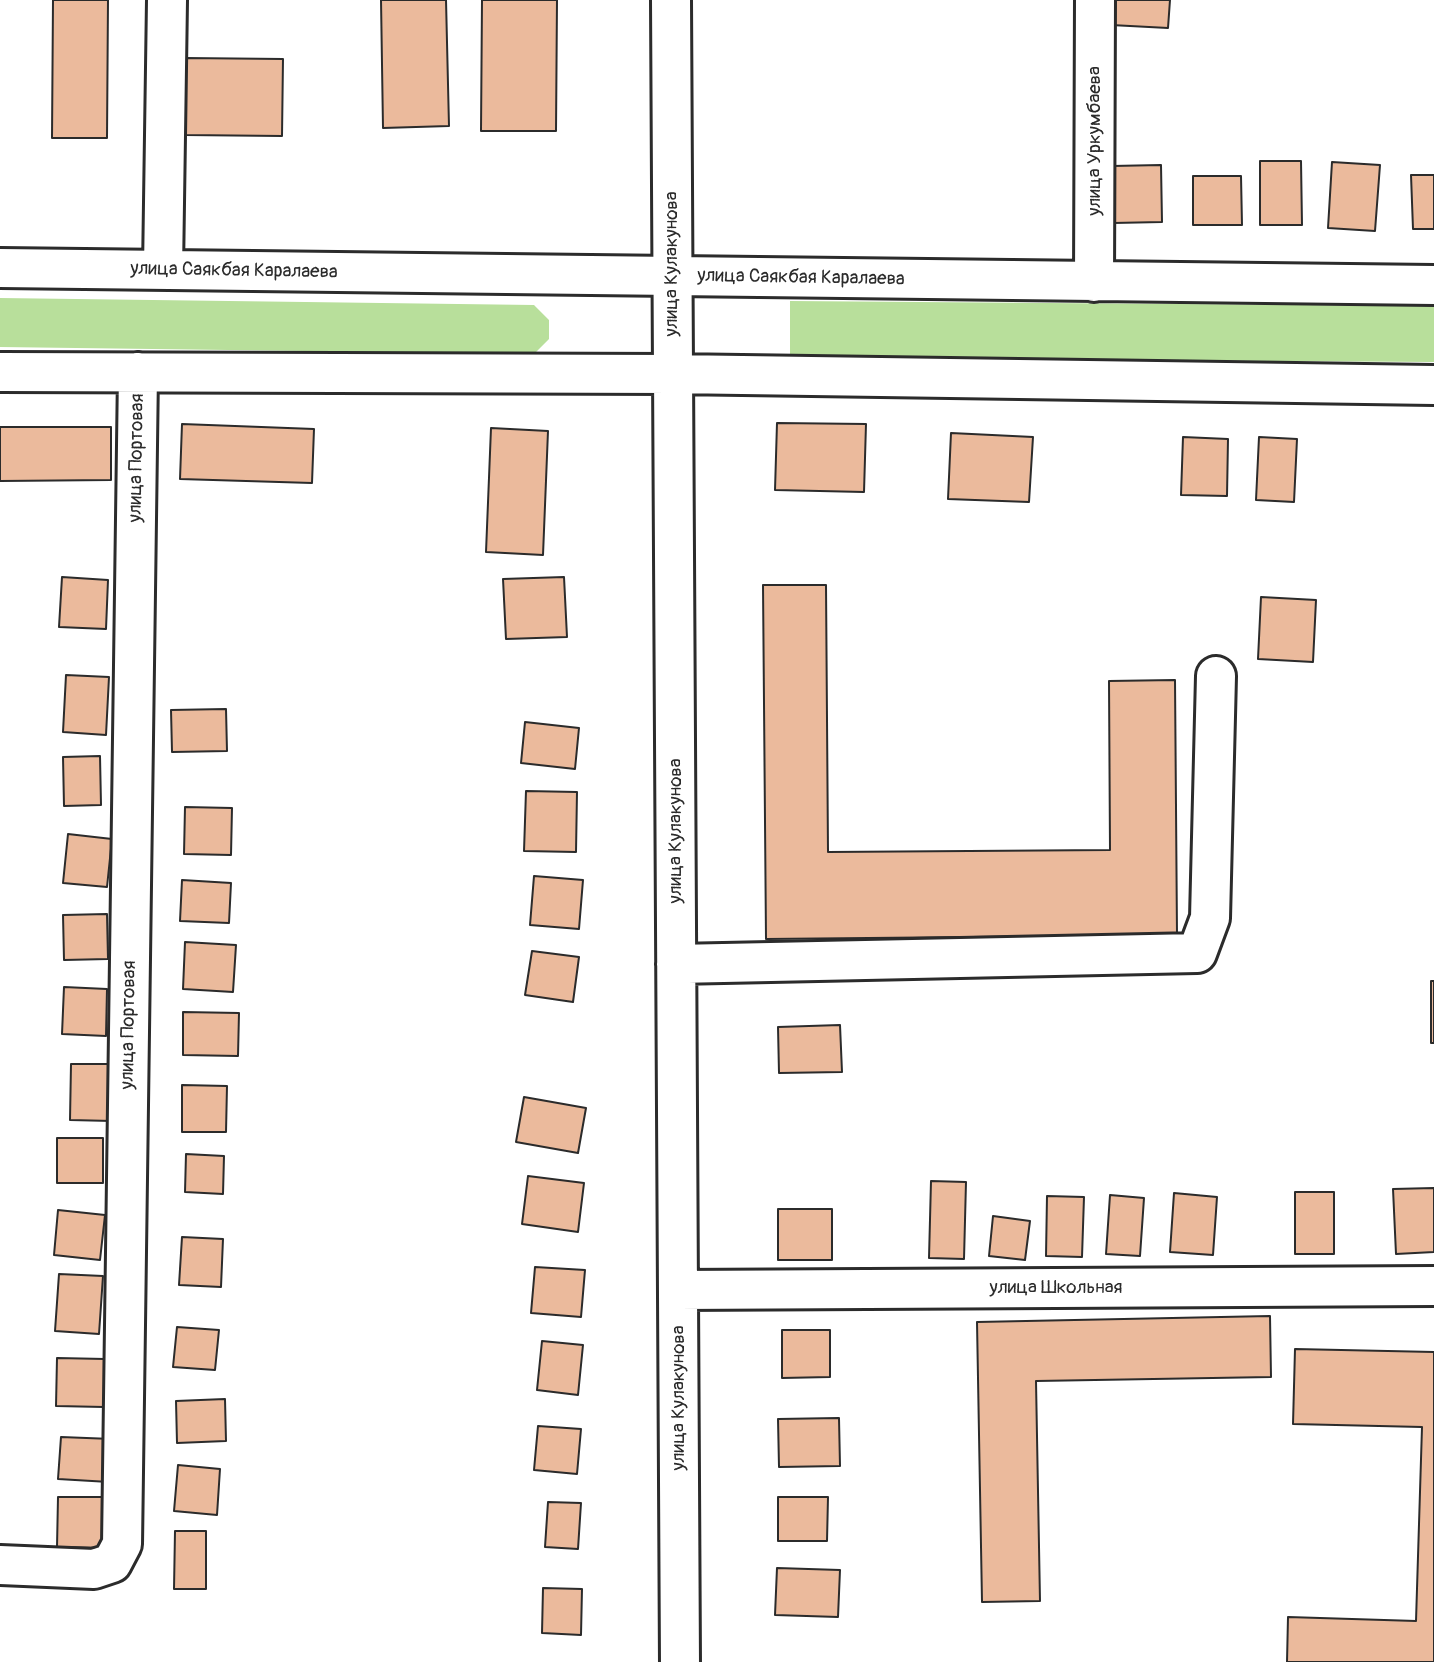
<!DOCTYPE html>
<html>
<head>
<meta charset="utf-8">
<style>
  body { margin:0 }
  canvas { display:block; background:#fff }
</style>
</head>
<body>
<canvas width="1434" height="1662"></canvas>
<script>
const ctx = document.querySelector('canvas').getContext('2d');
ctx.lineJoin = 'round';
function fillPath(path, color) { ctx.fillStyle = color; ctx.fill(path, 'evenodd'); }
function stroke(path, color, width, dash) { ctx.strokeStyle = color; ctx.lineWidth = width; ctx.lineCap = dash ? 'butt' : 'round'; ctx.setLineDash(dash || []); ctx.stroke(path); }
function label(font, color, halo, rows, align = 'center') {
  ctx.font = font + ' Pangolin,sans-serif'; ctx.lineWidth = 5; ctx.setLineDash([]); ctx.textBaseline = 'middle'; ctx.strokeStyle = halo; ctx.fillStyle = color; for (const [text, x, y, turn = 0] of rows) {
    ctx.save(); ctx.translate(x, y); ctx.rotate((+turn || 0) * Math.PI / 180); ctx.textAlign = isNaN(turn) ? turn : align; if (halo) ctx.strokeText(text, 0, 0); ctx.fillText(text, 0, 0); ctx.restore();
  }
}
fillPath(new Path2D(`
  M0 298 534 305 549 320V339L534 354 0 347Z
  M790 301 1434 306V362L790 358Z`), '#b8df9b');
const building = new Path2D(`
  M53 0H108L107 138H52Z
  M381 0H446L449 126 383 128Z
  M482 0H557L556 131H481Z
  M1112 0H1170L1168 28 1111 25Z
  M185 58 283 59 282 136 185 135Z
  M1260 161H1301L1302 225H1260Z
  M1332 162 1380 165 1375 231 1328 228Z
  M1161 165 1162 222 1113 223 1112 166Z
  M1411 175H1434V229H1413Z
  M1193 176H1241L1242 225H1193Z
  M777 423 866 424 864 492 775 490Z
  M182 424 314 429 312 483 180 479Z
  M0 427H111V480L0 481Z
  M491 428 548 431 543 555 486 552Z
  M951 433 1033 437 1029 502 948 499Z
  M1183 437 1228 439 1227 496 1181 495Z
  M1259 437 1297 439 1294 502 1256 500Z
  M62 577 108 580 106 629 59 627Z
  M564 577 567 637 506 639 503 579Z
  M763 585H826L828 852 1110 850 1109 681 1175 680 1177 935 766 939Z
  M1261 597 1316 600 1313 662 1258 659Z
  M66 675 109 677 106 735 63 732Z
  M226 709 227 751 172 752 171 710Z
  M525 722 579 728 575 769 521 763Z
  M100 756 101 805 64 806 63 757Z
  M526 791 577 792 576 852 524 851Z
  M185 807 232 808 231 855 184 854Z
  M68 834 112 839 107 887 63 883Z
  M534 876 583 880 579 929 530 925Z
  M182 880 231 883 229 923 180 921Z
  M107 914 108 959 64 960 63 915Z
  M185 942 236 945 233 992 183 989Z
  M532 951 579 957 573 1002 525 995Z
  M1431 981H1434V1043H1431Z
  M64 987 107 989 106 1036 62 1034Z
  M183 1012 239 1013 238 1056 183 1055Z
  M840 1025 842 1072 779 1073 778 1027Z
  M71 1064H112V1121L70 1120Z
  M182 1085 227 1086 226 1132H182Z
  M524 1097 586 1108 578 1153 516 1142Z
  M57 1138H103V1183H57Z
  M186 1154 224 1156 223 1194 185 1192Z
  M528 1176 584 1183 578 1232 522 1224Z
  M931 1181 966 1182 964 1259 929 1258Z
  M1434 1188V1252L1396 1254 1393 1189Z
  M1295 1192H1334V1254H1295Z
  M1174 1193 1217 1197 1213 1255 1170 1252Z
  M1110 1195 1144 1198 1140 1256 1106 1254Z
  M1047 1196 1084 1197 1082 1257 1046 1256Z
  M778 1209H832V1260H778Z
  M58 1210 105 1215 100 1260 54 1255Z
  M993 1216 1030 1221 1025 1260 989 1256Z
  M182 1237 223 1239 221 1287 179 1285Z
  M535 1267 585 1270 581 1317 531 1313Z
  M59 1274 103 1276 99 1334 55 1331Z
  M1270 1316 1271 1377 1036 1381 1040 1601 982 1602 977 1322Z
  M177 1327 219 1330 215 1370 173 1367Z
  M782 1330H830V1377L782 1378Z
  M542 1341 583 1345 578 1395 537 1390Z
  M1295 1349 1434 1352V1662H1287L1288 1617 1416 1621 1422 1427 1293 1424Z
  M57 1358 105 1359 104 1407 56 1406Z
  M225 1399 226 1441 177 1443 176 1401Z
  M839 1418 840 1466 779 1467 778 1419Z
  M538 1426 581 1429 577 1474 534 1470Z
  M61 1437 112 1439 109 1482 58 1479Z
  M178 1465 220 1469 217 1515 174 1511Z
  M58 1497H106L105 1548 57 1547Z
  M778 1497H828L827 1541H778Z
  M548 1502 581 1503 578 1549 545 1547Z
  M175 1531H206V1589H174Z
  M777 1568 840 1570 838 1617 775 1615Z
  M543 1588 582 1589 581 1635 542 1633Z`);
fillPath(building, '#ebba9c');
stroke(building, '#2b2b2b', 2);
const minor = new Path2D(`
  M671 0 680 1662
  M0 268 1434 285
  M163 270 167 0
  M1094 282 1095 0
  M0 372 673 374 1434 385
  M676 964 1197 953 1210 918 1216 676
  M678 1290 1434 1286
  M0 1565 94 1569 112 1563 122 1544 138 372`);
stroke(minor, '#2b2b2b', 44);
stroke(minor, '#fff', 38);
label('19px', '#2b2b2b', '#fff', [
  ["улица Уркумбаева",1095,141,-90],
  ["улица Кулакунова",672,264,-90],
  ["улица Саякбая Каралаева",234,271,1],
  ["улица Саякбая Каралаева",801,278,1],
  ["улица Портовая",137,458,-89],
  ["улица Кулакунова",676,831,-90],
  ["улица Портовая",129,1025,-89],
  ["улица Школьная",1056,1288],
  ["улица Кулакунова",679,1398,-90]
]);
</script>
</body>
</html>
